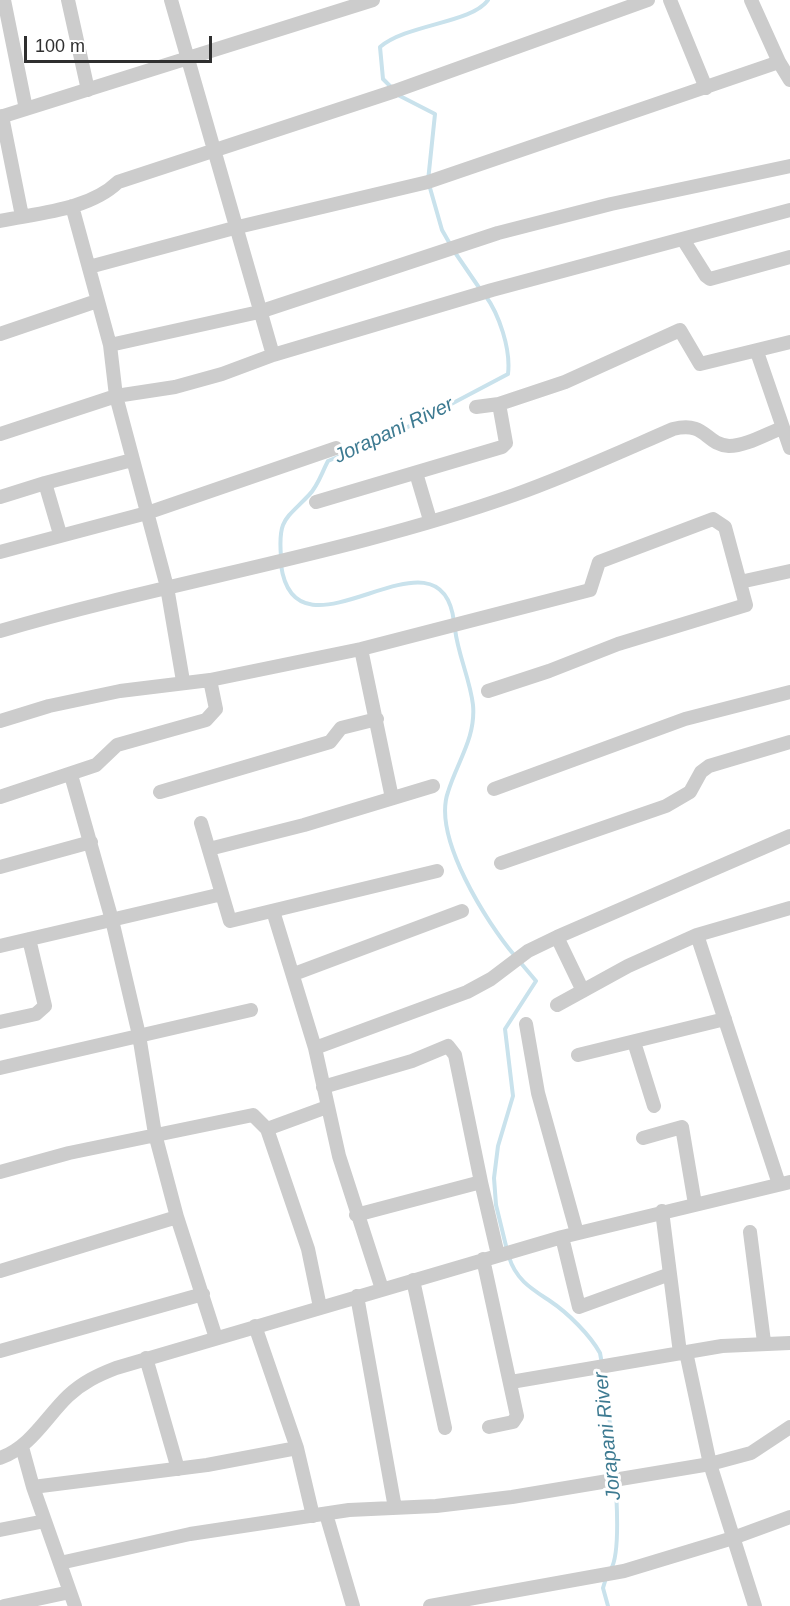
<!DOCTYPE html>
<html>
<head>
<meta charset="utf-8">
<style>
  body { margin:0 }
  #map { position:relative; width:790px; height:1606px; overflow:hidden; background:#fff; font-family:Arial,sans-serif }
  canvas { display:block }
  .scale { position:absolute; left:24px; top:36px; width:188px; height:27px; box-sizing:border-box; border:3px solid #2f2f2f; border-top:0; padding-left:8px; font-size:18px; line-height:21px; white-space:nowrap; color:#2f2f2f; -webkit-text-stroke:4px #fff; paint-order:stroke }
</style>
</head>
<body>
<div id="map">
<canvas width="790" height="1606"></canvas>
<div class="scale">100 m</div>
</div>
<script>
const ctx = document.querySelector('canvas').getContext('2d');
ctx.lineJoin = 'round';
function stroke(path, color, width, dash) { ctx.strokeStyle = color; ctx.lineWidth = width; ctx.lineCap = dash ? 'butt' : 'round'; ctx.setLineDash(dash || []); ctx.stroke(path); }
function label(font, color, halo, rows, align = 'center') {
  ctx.font = font + ' Arial,sans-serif'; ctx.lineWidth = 6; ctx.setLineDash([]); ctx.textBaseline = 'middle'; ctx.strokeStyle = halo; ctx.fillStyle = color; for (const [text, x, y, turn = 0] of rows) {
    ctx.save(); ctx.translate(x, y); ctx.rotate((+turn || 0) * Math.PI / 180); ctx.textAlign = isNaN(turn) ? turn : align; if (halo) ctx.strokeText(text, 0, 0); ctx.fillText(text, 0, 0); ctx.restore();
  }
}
stroke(new Path2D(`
  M393 89 383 79 380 47C407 24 472 23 488 0
  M398 95 435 114 428 181 442 230 450 244
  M454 251 480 289
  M281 557C278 519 285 520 309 495 318 486 322 472 328 461L402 430 508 374C511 349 499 314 485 295
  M281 565C296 674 441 514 454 622
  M455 629C458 655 470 679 473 705 476 738 457 762 448 792 432 837 487 923 515 956
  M507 1250 496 1205 494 1178 498 1146 513 1096 505 1029 536 981 520 962
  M509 1257C516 1280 532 1289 550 1301 568 1313 590 1335 600 1353 607 1389 627 1542 611 1569
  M606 1578 603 1588 608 1606`), '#c9e2ec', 4);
stroke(new Path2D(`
  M4 0 26 109
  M68 0 88 90
  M171 0 273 355
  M670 0 706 88
  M751 0 779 62 790 80
  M2 116 22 216
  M0 117 373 0
  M72 206 110 345 116 396 167 587 183 681
  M0 221C38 213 89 210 118 182L395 91 648 0
  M684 241 706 276 710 279 790 257
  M89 267 238 227 428 182 779 62
  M0 334 97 301
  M110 345 259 312 498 233 611 204 790 166
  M757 352 790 448
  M476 407 499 404
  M0 434 116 396 175 387 222 374 273 355 492 290 790 210
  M416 473 430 520
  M45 483 132 460
  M0 497 45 483 60 534
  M316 502 502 447 506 443 499 404 565 382 680 330 700 364 790 342
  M0 552 147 513 336 448
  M740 582 790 571
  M0 631C170 581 347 554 514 495 568 476 620 452 673 429 707 421 704 444 729 446 746 446 766 434 782 428
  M361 649 392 798
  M0 721 49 706 120 691 210 680 361 649 590 590 599 562 713 519 725 527 746 605 618 644 549 671 488 691
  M71 775 112 920 139 1035 155 1134 177 1217
  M494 789 685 719 790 692
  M160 792 330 742 341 728 377 719
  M0 797 96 765 117 745 206 720 216 709 210 680
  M201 823 230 921 437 871
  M209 849 304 825 433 786
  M501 863 666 806 690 792 701 772 709 766 790 742
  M0 867 91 842
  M273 911 315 1048 339 1156 382 1289
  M697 935 779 1184
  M557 937 583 991
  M0 946 222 894
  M294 974 462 911
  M557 1005 628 966 697 935 790 908
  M0 1022 36 1014 45 1006 29 939
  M526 1024 538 1093 577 1233
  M634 1042 654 1106
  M315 1048 467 992 491 979 528 951 557 937 790 836
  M578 1055 725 1019
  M0 1068 251 1010
  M323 1087 412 1061 448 1046 455 1055 481 1182
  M267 1129 308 1249 320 1307
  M643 1138 682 1127 695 1204
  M0 1172 69 1153 253 1115 267 1129 327 1107
  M662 1211 680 1353
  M356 1215 481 1182 498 1255
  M750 1232 764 1342
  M562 1237 579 1307 670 1274
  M483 1259 517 1416 513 1422 489 1427
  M0 1271 177 1217 216 1338
  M413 1280 445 1428
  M357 1296 395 1508
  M255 1326 297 1448 313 1516
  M0 1351 203 1294
  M686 1352 710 1464 755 1606
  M146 1358 178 1469
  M511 1382 722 1346 790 1343
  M22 1447 33 1487 75 1606
  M0 1458C31 1447 46 1417 68 1396 83 1382 98 1375 116 1368L562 1237 790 1182
  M33 1487 207 1465 297 1448
  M326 1514 353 1606
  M0 1530 45 1521
  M60 1563 190 1534 349 1510 436 1506 512 1497 710 1464 751 1453 790 1427
  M4 1606 70 1592
  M430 1606 624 1571 733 1538 790 1517`), '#ccc', 14);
label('italic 20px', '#3d7a91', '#fff', [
  ["Jorapani River",394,431,-25],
  ["Jorapani River",608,1436,-96]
]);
</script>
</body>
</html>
